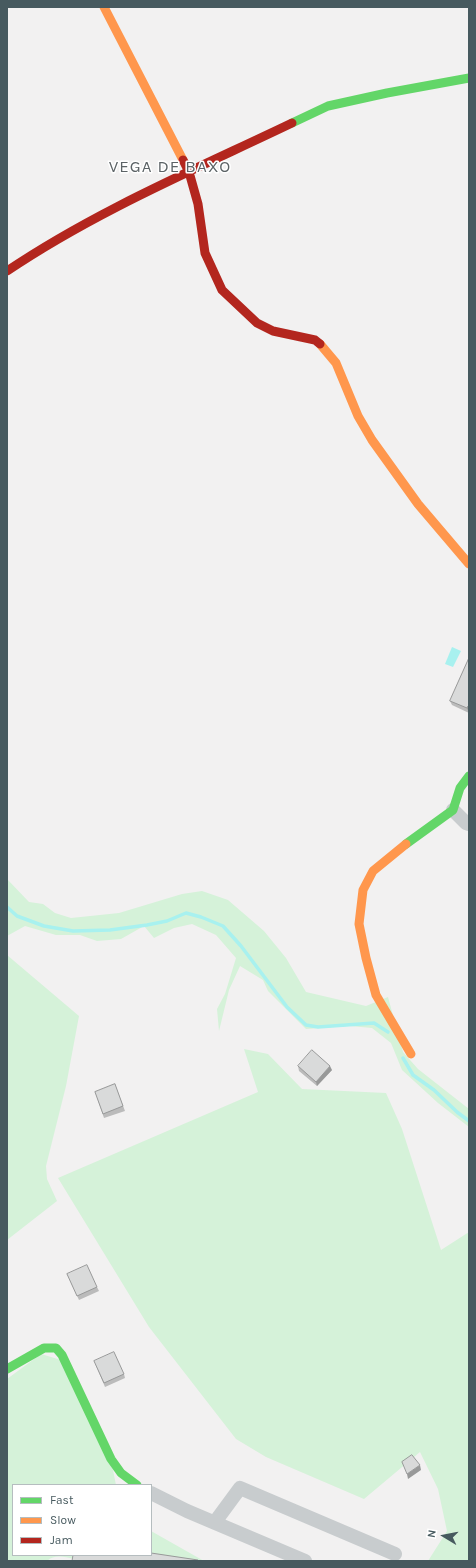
<!DOCTYPE html>
<html>
<head>
<meta charset="utf-8">
<style>
  body { margin:0 }
  #map { position:relative; width:476px; height:1568px; overflow:hidden; background:#f2f1f1; font-family:Karla,sans-serif }
  canvas { display:block }
  .frame { position:absolute; inset:0; border:8px solid #475a5f; pointer-events:none }
  .legend { position:absolute; left:12px; top:1484px; width:140px; height:72px; box-sizing:border-box; background:#fff; border:1px solid #b5bdbf; margin:0; padding:5px 7px; list-style:none; font-size:12px; color:#475a5f }
  .legend li { display:flex; align-items:center; gap:8px; height:20px }
  .legend b { width:20px; border:1px solid #b5bdbf }
  .north { position:absolute; left:424px; top:1516px; width:40px; height:40px; -webkit-text-stroke:3px #fff; paint-order:stroke; rotate:280deg; font-size:11px; font-weight:700; line-height:16px; text-align:center; color:#475a5f }
  .north::after { content:''; display:block; margin:auto; width:14px; height:18px; background:#475a5f; clip-path:polygon(50% 0,100% 100%,50% 72%,0 100%) }
</style>
</head>
<body>
<div id="map">
<canvas width="476" height="1568"></canvas>
<div class="frame"></div>
<ul class="legend">
<li><b style="height:5px;background:#63d668"></b>Fast</li>
<li><b style="height:5px;background:#ff974d"></b>Slow</li>
<li><b style="height:5px;background:#b3261e"></b>Jam</li>
</ul>
<div class="north">N</div>
</div>
<script>
const ctx = document.querySelector('canvas').getContext('2d');
ctx.lineJoin = 'round';
function fillPath(path, color) { ctx.fillStyle = color; ctx.fill(path, 'evenodd'); }
function stroke(path, color, width, dash) { ctx.strokeStyle = color; ctx.lineWidth = width; ctx.lineCap = dash ? 'butt' : 'round'; ctx.setLineDash(dash || []); ctx.stroke(path); }
function label(font, color, halo, rows, align = 'center') {
  ctx.font = font + ' Karla,sans-serif'; ctx.lineWidth = 3; ctx.setLineDash([]); ctx.textBaseline = 'middle'; ctx.strokeStyle = halo; ctx.fillStyle = color; for (const [text, x, y, turn = 0] of rows) {
    ctx.save(); ctx.translate(x, y); ctx.rotate((+turn || 0) * Math.PI / 180); ctx.textAlign = isNaN(turn) ? turn : align; if (halo) ctx.strokeText(text, 0, 0); ctx.fillText(text, 0, 0); ctx.restore();
  }
}
fillPath(new Path2D(`
  M7 879 29 902 43 904 55 913 71 918 119 913 182 894 202 891 228 900 264 931 286 958 306 992 366 1006 388 997 403 1052 418 1069 469 1109V1127L438 1103 402 1070 391 1043 372 1028 350 1026 306 1029 268 991 263 980 240 966 229 990 219 1031 217 1009 225 994 236 958 216 935 192 924 174 928 154 938 144 926 121 939 97 941 80 935H56L25 926 7 936Z
  M7 955 79 1016 66 1086 46 1166 47 1179 57 1201 7 1240Z
  M244 1049 268 1054 302 1089 386 1093 402 1129 441 1250 469 1232V1561H428L447 1531 438 1489 420 1452 364 1499 266 1457 236 1439 149 1327 58 1178 258 1092Z
  M41 1354 61 1360 113 1470 116 1485H13V1555H74V1559C64 1557 55 1554 47 1561H7V1379Z
  M151 1531 204 1561H163L151 1555Z`), '#d5f2d9');
fillPath(new Path2D(`
  M452 647 461 651 453 667 445 664Z`), '#a8f1ef');
stroke(new Path2D(`
  M7 907 17 916 44 926 73 931 110 930 147 925 167 921 186 913 201 917 223 926 241 946 287 1007 306 1025 318 1027 374 1023 388 1032
  M403 1058 413 1075 434 1090 457 1112 469 1121`), '#a8f1ef', 3.5);
stroke(new Path2D(`
  M453 810 466 823 469 824
  M151 1493 187 1511 305 1561
  M215 1522 240 1488 395 1554`), '#c8ccce', 14);
stroke(new Path2D(`
  M292 123 328 106 387 93 469 78
  M406 844 453 810 460 788 469 776
  M7 1369 44 1348H56L62 1355 111 1459 121 1473 137 1485`), '#63d668', 9);
stroke(new Path2D(`
  M104 7 183 160
  M320 344 336 363 358 416 372 440 418 504 469 564
  M406 844 373 871 363 890 359 924 366 958 376 995 411 1054`), '#ff974d', 9);
stroke(new Path2D(`
  M183 160 189 172 198 204 205 253 222 290 257 323 273 331 315 340 320 344
  M7 271C96 211 196 169 292 123`), '#b3261e', 9);
fillPath(new Path2D(`
  M469 658V713L452 705 450 701Z
  M298 1066 332 1070 317 1086 299 1071Z
  M115 1084 125 1111 104 1118 95 1092Z
  M67 1274 97 1287 99 1291 79 1300Z
  M94 1361 124 1374 125 1378 105 1387Z`), '#bbb');
fillPath(new Path2D(`
  M468 706 469 707V713L467 708Z
  M330 1066 332 1070 317 1086 316 1082Z
  M420 1465 421 1470 408 1479 407 1474Z`), '#989999');
const building = new Path2D(`
  M469 658V706H468L467 708 450 701Z
  M312 1050 330 1066 316 1082 298 1066Z
  M115 1084 123 1106 103 1114 95 1092Z
  M87 1265 97 1287 77 1296 67 1274Z
  M114 1352 124 1374 104 1383 94 1361Z
  M412 1455 420 1465 407 1474 402 1462Z
  M151 1553 198 1560V1561H72L73 1555H151Z`);
fillPath(building, '#d9dada');
stroke(building, '#989999', 1);
ctx.letterSpacing = '1px';
label('17px', '#5c6366', '#fff', [
  ["VEGA DE BAXO",170,167]
]);
ctx.letterSpacing = '0px';
</script>
</body>
</html>
